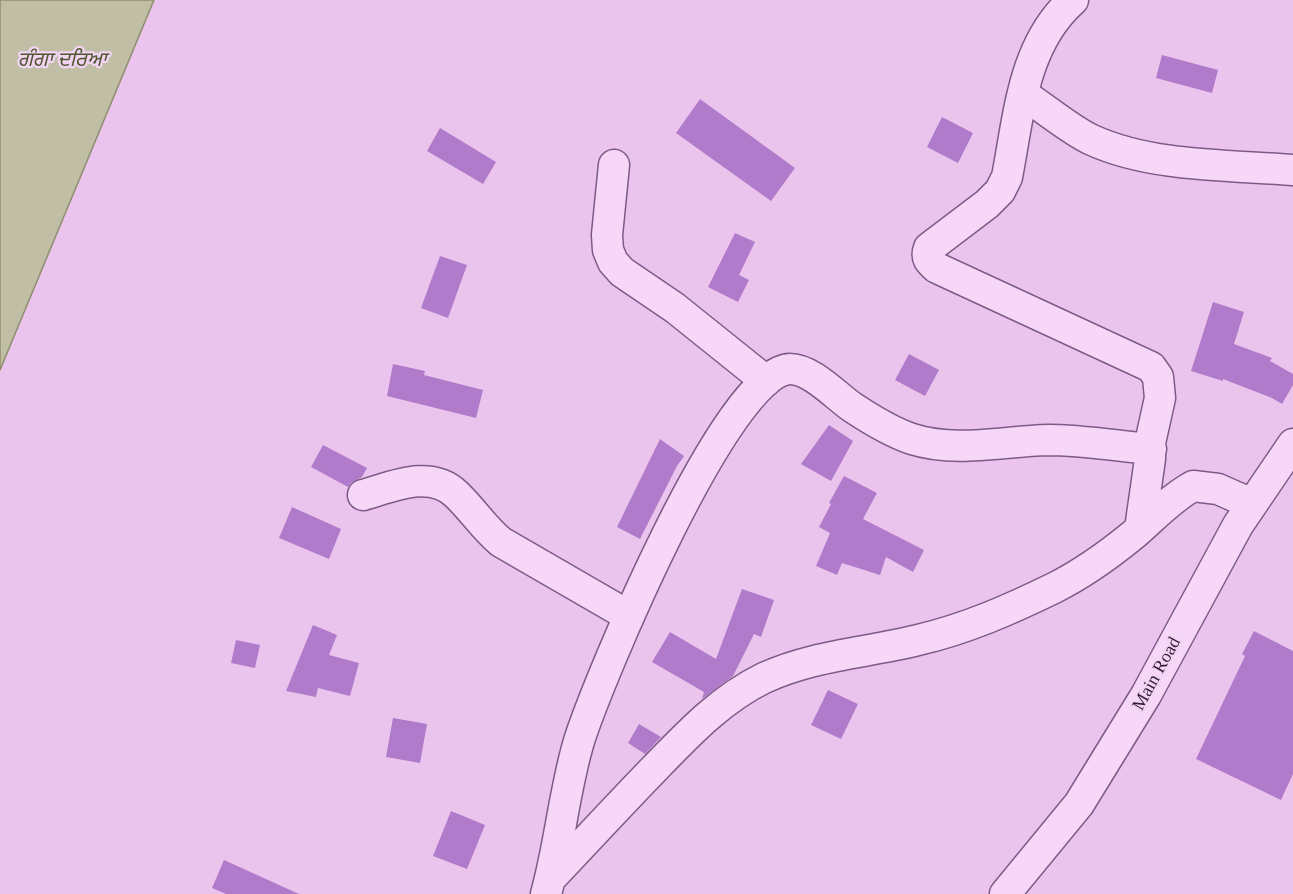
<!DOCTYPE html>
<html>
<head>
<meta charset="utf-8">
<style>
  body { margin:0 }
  canvas { display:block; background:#ebc4ed }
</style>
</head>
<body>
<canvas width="1293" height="894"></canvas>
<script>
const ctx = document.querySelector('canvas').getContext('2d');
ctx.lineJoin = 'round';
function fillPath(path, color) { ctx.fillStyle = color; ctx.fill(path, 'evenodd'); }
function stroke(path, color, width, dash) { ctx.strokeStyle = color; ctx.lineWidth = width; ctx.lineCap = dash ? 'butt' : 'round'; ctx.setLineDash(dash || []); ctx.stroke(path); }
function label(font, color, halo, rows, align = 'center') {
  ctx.font = font + ' "Times New Roman","Noto Sans Gurmukhi",serif'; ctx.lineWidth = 4.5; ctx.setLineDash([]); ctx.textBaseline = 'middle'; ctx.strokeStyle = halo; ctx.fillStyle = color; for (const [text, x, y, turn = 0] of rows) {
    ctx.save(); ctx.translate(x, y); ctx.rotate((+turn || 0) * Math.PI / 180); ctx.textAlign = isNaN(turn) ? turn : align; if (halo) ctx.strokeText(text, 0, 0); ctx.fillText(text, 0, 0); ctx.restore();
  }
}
const water = new Path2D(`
  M0 0H154L0 370Z`);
fillPath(water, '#c0bfa6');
stroke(water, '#8e8e6d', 1.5);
fillPath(new Path2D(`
  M1162 55 1218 70 1212 93 1156 78Z
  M700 99 795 168 771 201 676 133Z
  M942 117 973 133 958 163 927 147Z
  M440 128 496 162 483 184 427 151Z
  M735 233 755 242 739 275 749 280 738 302 708 287Z
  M440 256 467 265 448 318 421 308Z
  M1213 302 1244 312 1234 344 1272 358 1270 361 1293 374V385L1282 404 1272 398 1223 379V381L1191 371Z
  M909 354 939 370 925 396 895 380Z
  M393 364 425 371 424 375 483 390 476 418 387 396Z
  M829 425 853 441 831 481 801 464Z
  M660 439 684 456 677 466 640 539 617 527Z
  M323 445 367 468 362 477 351 483 348 487 311 467Z
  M844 476 877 493 863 519 924 550 913 572 886 557 880 575 842 563 837 575 816 566 830 533 819 527 831 504 829 503Z
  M292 507 341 529 329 559 279 538Z
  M742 589 774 600 761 637 754 634 733 676 702 699 704 692 652 662 670 632 716 659Z
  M313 625 337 635 329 655 359 663 350 696 318 688 316 697 286 691Z
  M1254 631 1293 651V774L1281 800 1196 759 1245 656 1242 654Z
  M236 640 260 645 255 668 231 663Z
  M828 690 858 704 841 739 811 725Z
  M393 718 427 724 420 763 386 757Z
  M639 724 661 737 645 754 628 743Z
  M451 811 485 825 467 869 433 856Z
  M224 860 299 894H226L212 888Z`), '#b07bca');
const minor = new Path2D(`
  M1073 0C1023 44 1019 115 1007 177L1000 191 987 204 929 248C925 258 930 262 937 268L1151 367 1158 377 1160 398 1150 443V459L1140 529
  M1023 94C1043 107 1072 131 1092 140 1151 167 1229 165 1293 170
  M614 165 607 235 608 250 613 262 622 272 675 308 766 381
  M363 495C392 487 430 469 456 494 472 509 484 528 501 542L629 616
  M550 879C585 842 620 804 656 767 689 733 721 699 764 678 814 655 866 653 918 640 966 629 1011 609 1054 588 1080 575 1111 553 1133 535 1153 518 1170 499 1193 486L1218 489 1252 504
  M546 894C560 844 564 791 579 741 598 681 727 370 790 369 811 369 835 395 852 407 870 419 891 432 912 439 956 453 1003 441 1048 440 1082 440 1117 446 1151 449
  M1005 894 1079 804 1146 695 1238 525 1293 444`);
stroke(minor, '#7e5b87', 33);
stroke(minor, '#f6d7f8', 30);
label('18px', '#311f37', '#f3d4f4', [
  ["Main Road",1157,674,-61]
]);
label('italic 20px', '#4f572e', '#f3d4f4', [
  ["ਗੰਗਾ ਦਰਿਆ",62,61]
]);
</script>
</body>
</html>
